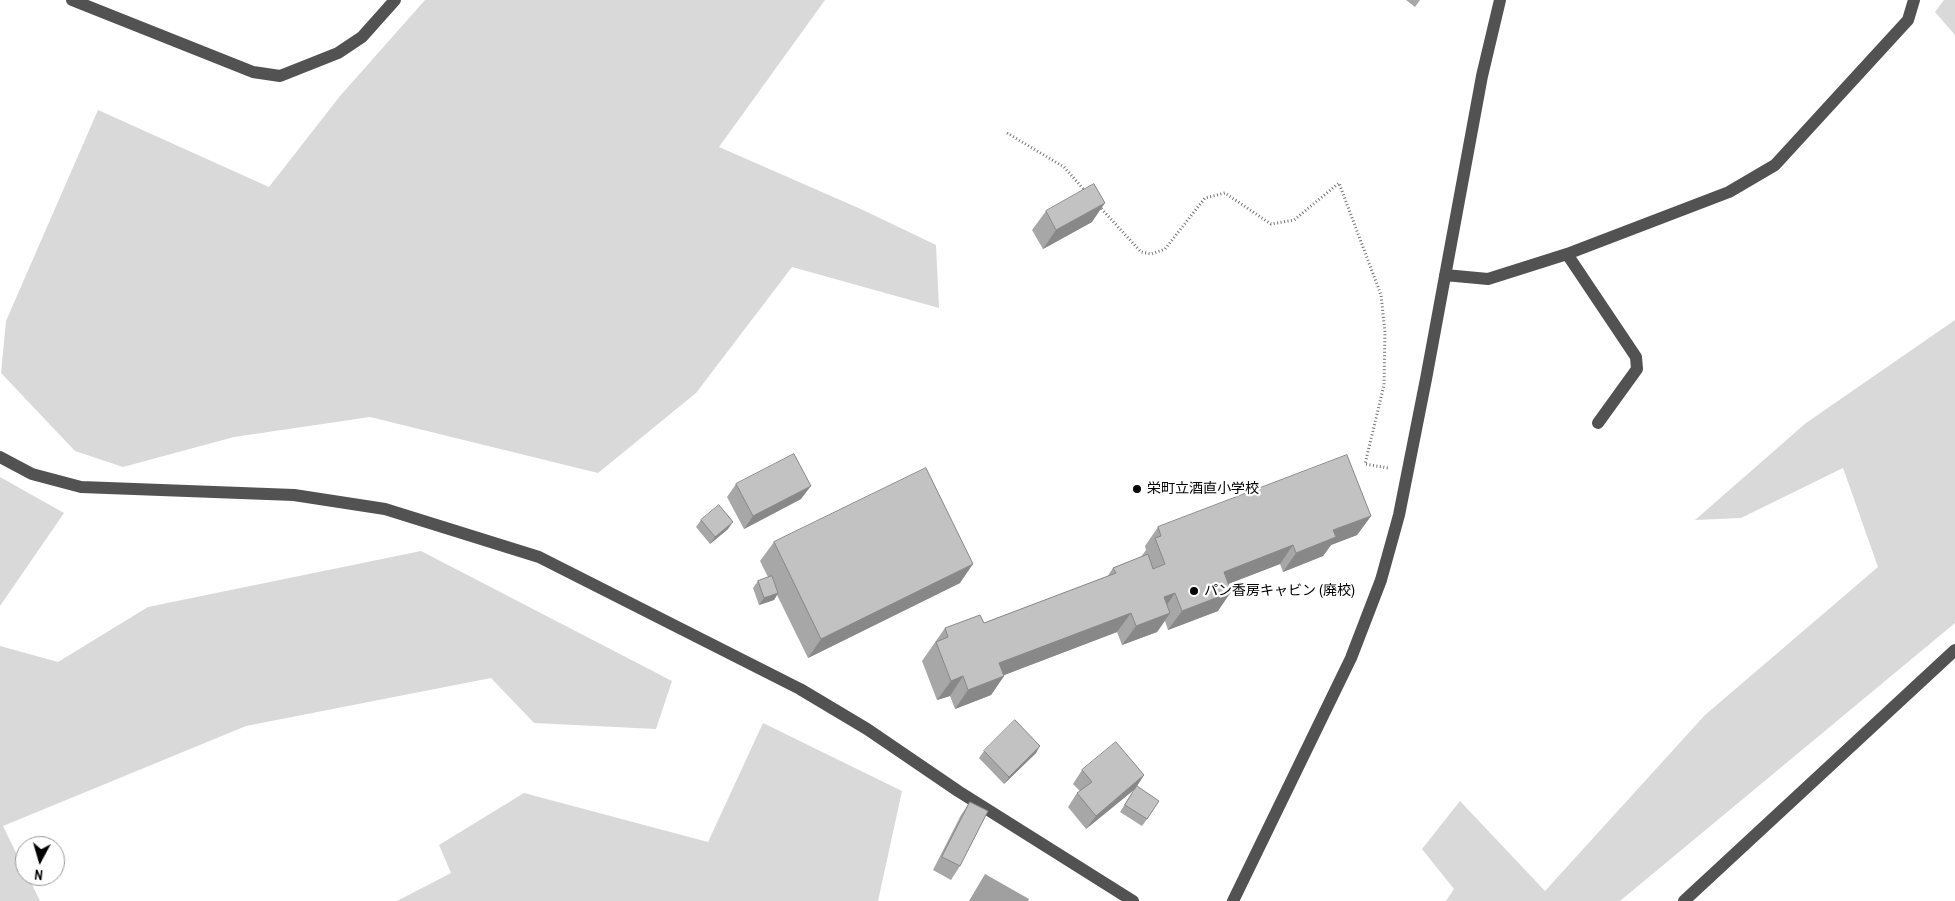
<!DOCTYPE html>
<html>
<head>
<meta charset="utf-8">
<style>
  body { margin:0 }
  #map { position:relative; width:1955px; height:901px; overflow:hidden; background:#fff; font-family:"Archivo Narrow",sans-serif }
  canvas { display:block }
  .north { position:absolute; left:15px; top:836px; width:50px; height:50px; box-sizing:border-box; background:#fff; border:1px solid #999; border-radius:50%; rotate:186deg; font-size:14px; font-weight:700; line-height:20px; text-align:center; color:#000 }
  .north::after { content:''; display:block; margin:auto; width:18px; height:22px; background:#000; clip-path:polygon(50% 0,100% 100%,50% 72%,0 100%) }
</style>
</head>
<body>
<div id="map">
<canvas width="1955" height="901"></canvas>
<div class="north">N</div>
</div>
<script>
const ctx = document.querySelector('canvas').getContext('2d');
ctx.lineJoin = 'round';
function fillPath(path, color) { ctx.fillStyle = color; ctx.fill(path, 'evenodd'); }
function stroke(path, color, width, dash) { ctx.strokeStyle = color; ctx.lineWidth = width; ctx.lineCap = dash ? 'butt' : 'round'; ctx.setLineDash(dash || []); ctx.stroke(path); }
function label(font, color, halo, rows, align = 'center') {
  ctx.font = font + ' "Archivo Narrow","Noto Sans JP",sans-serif'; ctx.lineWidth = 4.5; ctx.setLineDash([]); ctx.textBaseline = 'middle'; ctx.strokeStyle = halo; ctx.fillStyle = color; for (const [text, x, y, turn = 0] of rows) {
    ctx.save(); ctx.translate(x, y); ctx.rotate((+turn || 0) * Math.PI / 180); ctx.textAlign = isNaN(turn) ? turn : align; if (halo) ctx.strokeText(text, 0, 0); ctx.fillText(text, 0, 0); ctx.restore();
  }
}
fillPath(new Path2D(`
  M425 0H825L719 147 863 210 936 245 939 308 792 267 696 393 598 473 370 417 234 437 123 467 75 451 1 373 6 321 98 110 269 187 340 96Z
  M1944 0H1955V35L1935 12Z
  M1955 320V623L1620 901H1446L1454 889 1422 849 1460 801 1545 891 1705 715 1878 567 1843 468 1741 518 1695 520 1806 423Z
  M0 477 64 513 0 606Z
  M421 551 672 681 656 729 534 723 491 678 246 726 3 826 25 871V876H28L40 901H0V646L58 662 148 607Z
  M763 723 902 791 878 901H397L451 873 439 845 524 793 708 842Z`), '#d9d9d9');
fillPath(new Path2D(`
  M985 874 1029 899 1028 901H969Z`), '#a0a0a0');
stroke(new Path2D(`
  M1007 133 1064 167 1086 192
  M1099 206 1141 252 1151 254 1165 249 1205 198 1225 193 1271 224 1294 220 1339 183 1381 295 1385 332 1384 385 1365 464 1388 468`), '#747474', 3, [1, 2.5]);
stroke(new Path2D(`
  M72 0 253 72 280 76 338 53 362 37 395 0
  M1567 254 1636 357 1637 369 1598 423
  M1445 275 1488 279 1567 254 1729 192 1775 165 1908 20 1914 0
  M0 457 32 474 81 487 294 495 385 509 539 557 800 689 867 729 958 791 1133 901
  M1233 901 1351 658 1381 580 1399 515 1426 379 1482 76 1500 0
  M1684 901 1955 650`), '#525252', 12);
fillPath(new Path2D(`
  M1406 0H1420L1415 7Z
  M1046 211 1092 222 1043 249 1032 230Z
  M736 484 801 499 744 529 727 497Z
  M1371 516 1357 535 1331 545 1323 556 1283 572 1280 564 1228 584 1218 611 1168 630 1165 621 1157 632 1122 645 1117 632 1004 675V676L991 695 955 709 950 696 937 700 922 661 945 628 984 623 1107 577 1113 568 1141 557 1146 550 1145 546 1158 527Z
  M701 520 728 529 710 544 696 527Z
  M774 542 960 583 808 658 777 595 774 600 759 605 753 588 758 581 768 577 760 561Z
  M984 751 1036 753 1004 784 979 758Z
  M1082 770 1144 775 1135 789 1086 829 1068 807 1077 793 1080 791 1073 784Z
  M1132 793 1147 819 1142 826 1120 812Z
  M970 802 960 866 951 880 933 870 961 815Z`), '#a7a7a7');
fillPath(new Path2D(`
  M1105 203 1092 222 1043 249 1056 230Z
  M811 486 801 499 744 529 753 516Z
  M1371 516 1357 535 1331 545 1323 556 1283 572 1296 553 1333 530Z
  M733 522 728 529 710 544 715 537Z
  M1293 545 1280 564 1210 591 1224 572Z
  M973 564 960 583 808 658 821 639Z
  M1231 592 1218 611 1168 630 1182 611Z
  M778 593 774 600 759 605 764 598Z
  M1175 593 1162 612 1164 597Z
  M1131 613 1117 632 986 682 999 663Z
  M1170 613 1157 632 1122 645 1136 626Z
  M963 676 950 696 937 700 951 681Z
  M1004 676 991 695 955 709 968 690Z
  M1040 746 1036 753 1004 784 1009 777Z
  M1144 775 1135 789 1086 829 1096 816Z`), '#888');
const building = new Path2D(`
  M1094 184 1105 203 1056 230 1046 211Z
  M794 454 811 486 753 516 736 484Z
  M1347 455 1371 516 1333 530 1336 537 1296 553 1293 545 1224 572 1231 592 1182 611 1175 593 1164 597 1170 613 1136 626 1131 613 999 663 1004 676 968 690 963 676 951 681 936 642 948 637 945 628 980 615 984 623 1116 573 1113 568 1148 554 1153 569 1165 564 1155 538 1161 536 1158 527Z
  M926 468 973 564 821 639 774 542Z
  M719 505 733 522 715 537 701 520Z
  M772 576 778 593 764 598 758 581Z
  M1015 720 1040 746 1009 777 984 751Z
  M1116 742 1144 775 1096 816 1077 793 1092 782 1082 770Z
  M1137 786 1159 801 1147 819 1125 805Z
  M970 802 988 811 960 866 942 857Z`);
fillPath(building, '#c2c2c2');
stroke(building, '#888', 1);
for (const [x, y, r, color] of [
  [1137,489,5,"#000"],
  [1194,591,5,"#000"]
]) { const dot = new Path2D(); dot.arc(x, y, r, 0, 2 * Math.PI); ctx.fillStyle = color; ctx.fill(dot); stroke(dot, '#fff', 2); }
label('14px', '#000', '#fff', [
  ["栄町立酒直小学校",1147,489],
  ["パン香房キャビン (廃校)",1204,591]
], 'left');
</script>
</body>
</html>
